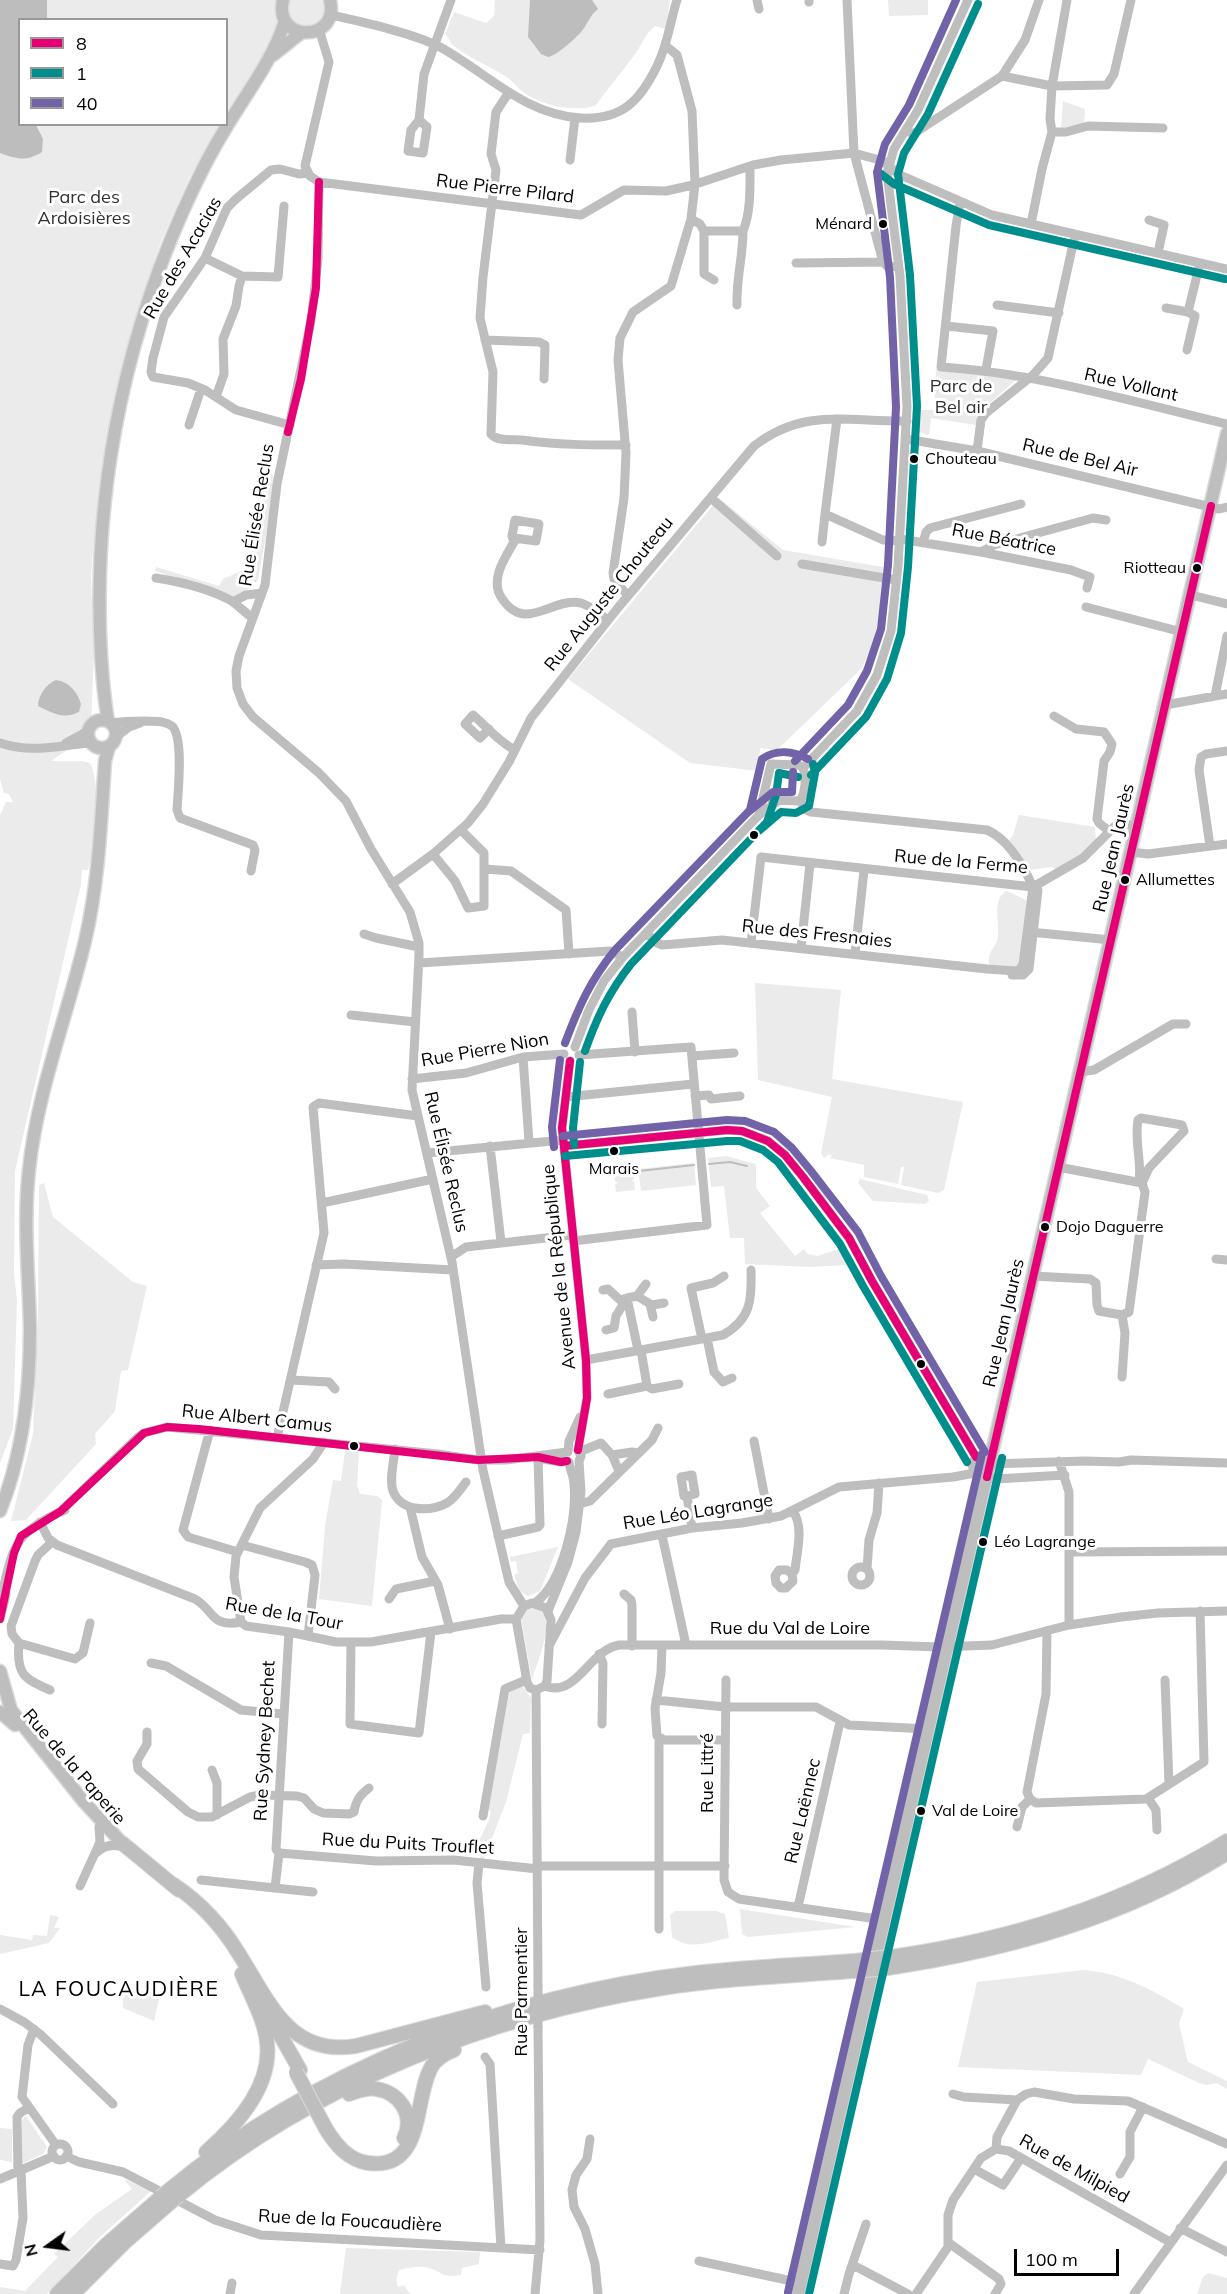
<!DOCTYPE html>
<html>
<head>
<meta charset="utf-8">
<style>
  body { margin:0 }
  #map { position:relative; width:1227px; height:2294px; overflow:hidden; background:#fff; font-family:Mulish,sans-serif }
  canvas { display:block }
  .legend { position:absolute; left:18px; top:18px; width:210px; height:108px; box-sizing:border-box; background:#fff; border:2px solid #999; margin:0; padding:8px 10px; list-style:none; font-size:18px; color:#000 }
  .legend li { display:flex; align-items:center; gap:12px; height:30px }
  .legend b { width:30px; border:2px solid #999 }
  .north { position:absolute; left:18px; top:2216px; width:60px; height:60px; -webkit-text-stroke:4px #fff; paint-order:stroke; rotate:256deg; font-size:16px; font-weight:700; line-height:24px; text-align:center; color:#000 }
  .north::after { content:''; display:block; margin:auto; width:21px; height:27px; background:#000; clip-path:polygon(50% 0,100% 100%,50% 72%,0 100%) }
  .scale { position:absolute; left:1014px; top:2249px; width:105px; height:27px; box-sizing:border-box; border:3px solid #000; border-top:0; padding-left:8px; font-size:18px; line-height:21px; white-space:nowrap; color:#000; -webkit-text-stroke:4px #fff; paint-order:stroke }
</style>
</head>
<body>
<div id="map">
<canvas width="1227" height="2294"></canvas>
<ul class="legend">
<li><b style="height:8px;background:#e50076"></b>8</li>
<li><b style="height:8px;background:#008e8c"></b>1</li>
<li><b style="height:8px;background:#7263a9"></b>40</li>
</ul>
<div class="north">N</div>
<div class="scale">100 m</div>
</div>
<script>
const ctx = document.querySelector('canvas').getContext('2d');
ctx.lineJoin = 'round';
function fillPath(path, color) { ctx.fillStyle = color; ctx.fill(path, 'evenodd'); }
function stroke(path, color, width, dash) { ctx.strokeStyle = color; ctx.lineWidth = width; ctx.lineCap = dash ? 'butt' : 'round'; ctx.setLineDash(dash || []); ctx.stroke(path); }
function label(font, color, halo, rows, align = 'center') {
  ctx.font = font + ' Mulish,sans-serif'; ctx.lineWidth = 6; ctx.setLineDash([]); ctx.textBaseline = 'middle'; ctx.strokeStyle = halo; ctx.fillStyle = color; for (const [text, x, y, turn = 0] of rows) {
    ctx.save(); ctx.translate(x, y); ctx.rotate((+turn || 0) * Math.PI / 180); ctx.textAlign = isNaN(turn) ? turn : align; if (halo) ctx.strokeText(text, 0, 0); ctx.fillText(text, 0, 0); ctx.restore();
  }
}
fillPath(new Path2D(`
  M0 0H276C274 10 279 18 277 27 272 51 241 90 227 111L226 20H20V124L219 125 189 179 162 239 143 293 124 357 112 414 93 550 91 577 94 653 91 725 80 741 51 761H81L90 763C102 787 96 844 88 870H82L81 884 15 1171 14 1274 17 1300 13 1429 0 1463V815L6 802H13L9 794 4 793 0 779Z
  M290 0H323C328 12 322 22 310 27L297 24 289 15Z
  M495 0H670L666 29 655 26 647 34 636 53 595 106C572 112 543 106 523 92 516 86 510 78 502 74 485 64 467 57 453 45 449 42 449 37 445 34L454 12 486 23 494 16Z
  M888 0H928V15L889 16Z
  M1063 101 1085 109 1084 124 1061 128Z
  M936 369 1017 379 980 412 976 425 931 418 929 435C912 431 913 426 915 410H934Z
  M267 474 273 475 270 513 258 580 249 589 232 598 155 571 156 567 219 586 223 579 246 569 254 546Z
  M719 498 783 550 883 567C881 602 880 639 860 670L777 750 760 748 758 771 690 763 568 679Z
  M1019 815 1095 827 1096 843 1082 856 1057 870 1053 867 1028 870 1008 842 1013 835Z
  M1007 891 1028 901 1019 967 989 965C987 951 996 948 998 937 1000 923 991 898 1007 891Z
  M755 983 841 990 832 1079 963 1102 944 1190 938 1193 901 1185 904 1167H901L898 1184 864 1177V1165L830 1158 832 1155H828L824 1158 821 1153 832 1097 758 1080Z
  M726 1156 756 1164V1188L770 1206 760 1213 795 1256 804 1249 808 1254 817 1256 839 1249 847 1265 810 1267 745 1264 744 1238H730L724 1186 711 1187 708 1158Z
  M694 1163 696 1185 641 1191 638 1169Z
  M633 1171 634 1179 632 1181 634 1182 635 1190 616 1192 615 1184 618 1183 615 1181 614 1172Z
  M860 1179 927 1195 929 1201 925 1204 873 1201 858 1183Z
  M44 1183 53 1217 133 1282 147 1286 128 1370 121 1371 115 1411 95 1434 96 1444 26 1520 11 1521 33 1434 38 1319 39 1185Z
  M345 1451 359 1452 357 1485 360 1494 377 1496 382 1500 372 1606 319 1599 325 1526 333 1480 341 1481Z
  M558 1547 540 1591 528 1596 520 1591 514 1575 518 1573 516 1561 511 1562 510 1557Z
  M533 1607 544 1612C551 1633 538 1660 532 1680L521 1619 526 1610Z
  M522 1686 531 1698 530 1733 523 1734 506 1802 484 1859H480L483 1847 477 1845 489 1820 491 1811 488 1809 509 1694 511 1691Z
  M740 1909 856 1927 748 1937 742 1934Z
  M675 1911H716L725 1914 729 1938C708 1942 691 1951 672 1937L670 1915Z
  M50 1915 59 1917 54 1928H60L49 1943 0 1954V1935L32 1940 33 1935 47 1936Z
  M1083 1970C1122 1973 1151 1989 1184 2009L1179 2024 1188 2062 1227 2081V2089L1216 2083 1207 2085 1199 2083 1148 2059 1141 2075 958 2067 977 1982Z
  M127 1993 160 1995 154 2021 123 2008V1999Z
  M26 2116 47 2147 43 2154 21 2164 22 2120Z
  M0 2128 12 2129V2162L0 2160Z
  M124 2179 151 2191 99 2238 47 2294H0V2287L25 2291 58 2257 54 2254 96 2214 132 2189Z
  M346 2248 480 2252 479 2264 462 2268 461 2275C438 2278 446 2273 429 2268 419 2265 409 2268 399 2270L396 2280 398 2287 404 2285 410 2294H340Z
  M1208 2273 1227 2278V2294H1197L1203 2277Z`), '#ebebeb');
fillPath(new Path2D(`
  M0 0H47V19L20 20V124L36 125 43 139 42 152C26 162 17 159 0 153Z
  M530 0H592L598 9C589 16 588 24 581 32 575 39 556 56 548 57L541 54 528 37Z
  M56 680C69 682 77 691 81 704L79 712C63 720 53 713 38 706 38 696 46 684 56 680Z`), '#bdbdbd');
stroke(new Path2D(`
  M709 1164 730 1162 747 1166
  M639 1171 694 1165`), '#bdbdbd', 2);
const major = new Path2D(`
  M283 0C273 43 340 43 330 0
  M273 55 302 32
  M88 734a14 14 0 1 1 28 0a14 14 0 1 1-28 0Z
  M108 721C103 691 101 661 100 631 95 478 128 325 194 187 203 168 213 149 224 131 245 95 272 62 285 21
  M0 1511C23 1454 30 1391 30 1329 29 1276 23 1223 29 1170 37 1092 67 1017 85 941 99 881 101 821 105 761L109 747
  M0 1671 11 1710 84 1802 122 1843
  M0 1712 15 1725
  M798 2294 1227 433`);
const highway = new Path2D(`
  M122 1843 179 1890
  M174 1885C201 1903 222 1926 239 1954 269 2001 289 2057 356 2046L485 2012
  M890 1957C1011 1940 1122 1905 1227 1841
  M888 1968C1007 1950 1124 1918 1227 1853
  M270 2017 300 2070
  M349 2094C358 2091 367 2087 376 2089 400 2092 415 2116 404 2138
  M326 2129C336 2145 348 2160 368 2163 426 2171 413 2097 432 2066 438 2057 446 2053 454 2050
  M206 2152C236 2126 272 2086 267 2043 265 2020 251 1996 242 1974
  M168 2191C315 2069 506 1995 695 1973 748 1967 801 1965 854 1961
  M178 2196C314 2083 490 2015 663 1988 726 1978 790 1976 853 1971
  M57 2294 106 2245 161 2197
  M73 2294 125 2242 171 2202`);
stroke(major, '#dbdbdb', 15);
stroke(highway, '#dbdbdb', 16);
stroke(new Path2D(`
  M757 0 759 9
  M809 0V2
  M847 0 854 153 883 262 888 267 898 266
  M331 15C362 22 413 33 440 47 487 73 525 115 581 118 622 120 640 101 657 66 668 44 670 22 677 0
  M319 29 329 62 305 166 310 176 319 182 581 215 624 190 666 191 693 185 753 165 781 160 854 153 883 161 898 174 992 215 1227 269
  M1002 76 1052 86 1107 85 1114 74 1131 0
  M509 92 496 112 491 154 496 170 483 277 480 318 493 372 491 434C497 442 513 439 522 440 557 445 591 445 626 445
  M419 120 427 127 423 153 408 151 411 130 419 120 424 74 451 0
  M906 130 913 134 1002 76 1025 40 1039 0
  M1052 132H1066L1088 126 1163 128
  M570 160 575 118
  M319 182 318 259 311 321 277 484 265 585 239 656 236 671 237 688 243 704 253 717 319 773 346 801 371 849 410 912 419 943V956L412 1090 452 1262 483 1470 509 1582 524 1606
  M960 202 956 226 941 367C1037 373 1134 402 1227 424
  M691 219 700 224 704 231H743C751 212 750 187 750 166
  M1149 220 1164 225 1158 253
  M1031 224 1042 169 1052 132 1050 119 1052 86 1067 0
  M704 231V274L714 280
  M205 258 242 276 278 277 284 206
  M796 263 883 262
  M737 305C736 279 743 257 743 231
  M997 305 1059 313
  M1166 308 1188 312 1200 263
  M946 326 993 331 986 369
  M485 340 539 342 545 345 544 379
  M1187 350 1195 316 1188 312
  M216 397 224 374 223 339 236 306 239 286 242 276
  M837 419 825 514 883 540 900 541
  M189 425 201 389
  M290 425 236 410 205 390 188 383 153 377 151 372 153 358 164 317 205 258 227 208 236 199 271 170 280 169 299 174 308 173
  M906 439 977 451 1219 509 1227 507
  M977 451 981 420 986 413 1033 375 1048 358 1075 235
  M711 498 777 556
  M514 538 536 541 539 524 515 520 512 536 514 542C505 558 490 579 501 597 525 635 550 597 581 603 591 606 600 614 608 620
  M900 539 981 552 1071 570 1090 577 1087 588
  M822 542 825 514
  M923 543 926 532 930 528 1021 504
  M981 552 994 545 1093 518 1106 520
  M802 564 896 580
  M156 578C182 582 207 588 230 600 238 605 245 613 253 618
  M1191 595 1227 604
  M628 596 614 579 613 573 624 498 626 453 618 360 620 338 633 312 671 286 691 219 695 184 692 111 677 55 666 46
  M233 602 246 595 262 593
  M1086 607 1182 632
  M1215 696 1227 636
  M1165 705 1227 694
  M1054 716 1076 729 1104 732 1112 744 1110 752 1104 761 1097 819 1099 823 1109 831
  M112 723C124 721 133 721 145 721 154 722 164 720 172 726 184 737 178 792 177 810L180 818 253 845 255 850 251 871
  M489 729 480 738 465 724 473 715C486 726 499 742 515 750
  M116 737 129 727 140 723
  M0 743C33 754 58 745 91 743
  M66 743 88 731
  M803 768 857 711 877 675 891 631 898 566 907 407 900 276 887 173 894 149 918 110 968 0
  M766 792 772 800 800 801C805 794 807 777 803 768
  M800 801 806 810 811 812 987 830C1008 839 1024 867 1033 887
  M759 815 771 764 799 765 803 768
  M1210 846 1199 770 1201 757 1206 754 1227 751
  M1131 852 1148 854 1227 844
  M433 854 455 881 468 908 484 906V853L461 830
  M485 869 511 871 566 910 569 954
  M392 884 433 854 468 823 483 804 509 762 531 718 617 609 754 446C805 407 848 422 907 421
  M1030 932 1111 940
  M647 933 655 942 662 945 722 940 987 969 1016 971 1020 969 1023 964 1033 887
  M364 934 376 938 419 947
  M751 943 761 857 1033 887 1083 858 1115 826 1126 824 1137 827
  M801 948 810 864
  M855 954 864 870
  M419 963 610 951 623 957
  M1012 975H1023L1029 969 1038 890
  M632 1012 635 1052
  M351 1015 415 1022
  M575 1047 589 1010 604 981 623 957 759 815 778 801
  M692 1056 734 1053
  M523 1057 529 1142
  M570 1061 562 1128 586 1360 587 1398 578 1450
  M1080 1072 1094 1070 1173 1024H1186
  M412 1079 466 1073 523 1057 564 1054
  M695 1096 709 1095 711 1099 740 1096
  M566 1097 693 1084
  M490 1146 501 1242
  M564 1146 727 1130 742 1131 768 1141 785 1155 803 1177 849 1238 872 1281 976 1457
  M427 1153 563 1140
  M1058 1167 1142 1183
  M1139 1181C1142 1161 1134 1141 1138 1120L1141 1118 1182 1125 1184 1131 1149 1168 1142 1183
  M322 1203 433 1179
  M573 1241 707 1225 691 1047 579 1055
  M451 1257 466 1247 572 1235
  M1216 1259 1227 1260
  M316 1265 344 1264 453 1270
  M1033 1276 1090 1279 1096 1283 1097 1305 1099 1311 1122 1315 1129 1312 1145 1192 1142 1183
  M603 1290 608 1289 620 1300 627 1298 638 1350
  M637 1296 646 1284
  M650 1304 653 1317
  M1122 1315 1125 1333 1122 1377
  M606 1330 614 1328 616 1316 627 1298 637 1296 652 1305 664 1303
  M707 1338 714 1372 723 1382 732 1378
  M702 1339 691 1288 713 1283 724 1276
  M641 1350 647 1386 652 1389 679 1384
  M586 1360 723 1335C751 1319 752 1300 751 1270
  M291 1380 329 1382 335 1389
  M608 1394 647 1386
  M210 1430 183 1530 188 1537 238 1552
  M277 1438 324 1233 313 1107 319 1103 418 1116
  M754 1441 769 1519
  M395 1449C394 1462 389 1479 393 1491 401 1512 430 1512 447 1503 455 1498 460 1490 466 1482
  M568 1452 569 1441 580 1417
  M579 1452 601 1443 612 1455 619 1471
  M612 1455 632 1452 637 1453
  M992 1456 981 1455 975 1458 972 1465 975 1474 996 1479 1065 1475
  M543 1459 561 1462 567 1461
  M1059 1461 1069 1492V1625
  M990 1464 1085 1461 1119 1462 1131 1460 1227 1463
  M687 1496 695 1494 692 1475 681 1477 684 1496H687L692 1528
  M580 1504 590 1501 652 1440 658 1428
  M410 1507 422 1557 438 1585 450 1629
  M61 1511 138 1437 144 1433 167 1427 438 1454 478 1460H506L567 1452
  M40 1522 48 1538 57 1545 195 1599C215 1611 211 1628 241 1622L246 1626 289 1632 336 1642H371L501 1619H516
  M662 1535 686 1645
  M498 1536 538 1527 540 1525 538 1457
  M52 1542 38 1555 35 1561 11 1626 12 1634 19 1643 75 1659 83 1653 90 1623
  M242 1545 305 1562 312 1565 315 1575 308 1636
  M1070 1552 1227 1551
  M852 1576a9 9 0 1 1 18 0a9 9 0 1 1-18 0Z
  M867 1569 869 1540 877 1513 879 1483
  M792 1574 787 1570H779L775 1576 776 1583 781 1588H786L793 1581 792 1574 795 1570C797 1551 804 1527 793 1511
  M624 1594 631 1600 632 1605V1646
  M389 1599 396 1589 435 1581
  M0 1602C13 1549 11 1533 65 1510
  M532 1603 546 1608 551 1620 547 1681 545 1686 536 1690 530 1688 527 1682 516 1619 524 1606Z
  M535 1603C563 1583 577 1518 574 1485 574 1477 570 1470 569 1462
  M548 1611 568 1562 576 1532 581 1492 579 1461 581 1456 578 1450
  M0 1619 6 1595
  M241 1622 234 1577 236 1556 260 1508 313 1459 324 1442
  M289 1632 276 1849 279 1853 376 1861 454 1860 538 1869
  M351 1642 350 1724 419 1733 431 1632
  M19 1643C16 1674 24 1679 50 1690
  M662 1645 661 1673 655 1708 657 1736 664 1740H724
  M549 1646 585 1578 611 1544 692 1528 742 1523 781 1516 839 1487 953 1477 975 1473
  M599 1654 603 1663 602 1724
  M151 1663 166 1666 241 1710 283 1714
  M726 1680 724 1880 728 1892 739 1899 884 1920
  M1165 1680 1169 1784
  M545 1686C577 1698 589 1650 619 1645H882L939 1647 992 1645 1069 1625 1121 1617 1158 1613 1227 1611
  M536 1690 538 1986
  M656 1700 725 1707H816L849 1725 928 1729
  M147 1732V1744L137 1761 138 1769 188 1812 198 1817H212L250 1797 260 1795 297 1796 304 1798 314 1809 323 1813 349 1814 354 1812C356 1800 360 1795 369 1788
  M212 1770 217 1783V1815
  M1148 1798 1156 1810 1157 1830
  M1030 1799 1036 1803 1146 1799 1204 1762 1200 1611
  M483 1816 505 1689 526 1680
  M1017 1827 1022 1807 1030 1799 1027 1792 1046 1694 1047 1631
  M96 1853C103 1846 110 1844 120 1846
  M279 1853 275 1888 313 1892
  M479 1863 477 1883 486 1987
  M538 1866H725
  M201 1880 275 1888
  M80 1886 100 1842 99 1827
  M798 1907 840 1722
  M659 1929V1738
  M0 2009 24 2022 40 2034 113 2104
  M34 2029 28 2045 22 2097 56 2145
  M485 2057 490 2064 501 2248
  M953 2094 964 2097 1017 2100 1026 2094 1034 2092 1074 2099 1128 2101 1227 2144
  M590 2139 587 2159 576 2175 572 2190 574 2207 585 2229 595 2264 598 2294
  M52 2152a8 8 0 1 1 16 0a8 8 0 1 1-16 0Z
  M996 2149 997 2137 1017 2100
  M66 2156 79 2162 123 2172 215 2220 261 2235 540 2250
  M974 2169 1003 2185 1021 2158
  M18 2172 17 2117 20 2113 28 2108
  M1120 2174 1130 2157V2132L1143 2107
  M0 2179 54 2156
  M1180 2228 1227 2252
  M949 2243 999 2279 1001 2284 995 2294
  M699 2261 801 2283
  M0 2264 13 2266 16 2260 23 2218 21 2171
  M853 2265 908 2294
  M230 2294 232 2283
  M535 2294 540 2240 538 2027
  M844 2294 849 2274 866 2224
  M916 2294 948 2247V2215L953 2200 981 2158 996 2149 1009 2151 1170 2242
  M1134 2294 1227 2165`), '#bebebe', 9);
stroke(major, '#bebebe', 12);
stroke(highway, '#bebebe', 14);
const highwayBridge = new Path2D(`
  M854 1961 890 1957
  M853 1971 888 1968
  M296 2072 326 2129
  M161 2197 168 2191
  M171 2202 178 2196`);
stroke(highwayBridge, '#dbdbdb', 16, []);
stroke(new Path2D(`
  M538 2027V1986`), '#bebebe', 9);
stroke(highwayBridge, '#bebebe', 14);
stroke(new Path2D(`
  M288 432 301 379 316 288 319 182
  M570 1061 562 1128 586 1360 587 1398 578 1450
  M564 1146 727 1130 742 1131 768 1141 785 1155 803 1177 849 1238 872 1281 976 1457
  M987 1477 1211 506
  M0 1619 14 1553 21 1536 61 1511 144 1433 167 1427 199 1429 478 1460 538 1457 561 1462 567 1461`), '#e50076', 8);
stroke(new Path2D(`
  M881 174 894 184 989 225 1225 279
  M811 775 866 717 887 679 901 633 908 567 917 406 910 275 898 174 904 153 928 114 978 4
  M760 830 781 812 796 813 809 806 815 773 813 764
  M585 1051C597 1017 609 992 631 964L767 822 776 795 779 773 798 777
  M574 1145 573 1128 580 1062
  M565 1156 727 1141H740L763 1150 778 1162 840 1244 863 1286 967 1462
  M809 2294 1002 1458`), '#008e8c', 8);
stroke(new Path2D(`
  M795 761 848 705 867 671 881 629 888 565 896 407 890 277 877 172 885 144 909 105 956 0
  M746 814 773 792H792L793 772
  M565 1043C579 1006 590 981 615 950L750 810 762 759C776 749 793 751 808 759
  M563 1136 727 1120 745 1121 774 1132 792 1148 811 1171 858 1232 881 1276 985 1452
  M554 1147 552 1127 560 1060
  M788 2292 982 1454`), '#7263a9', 8);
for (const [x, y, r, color] of [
  [883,224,5,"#000"],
  [914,459,5,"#000"],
  [1197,568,5,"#000"],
  [754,835,5,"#000"],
  [1125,880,5,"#000"],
  [614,1151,5,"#000"],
  [1045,1227,5,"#000"],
  [921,1364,5,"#000"],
  [354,1446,5,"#000"],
  [983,1542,5,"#000"],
  [921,1811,5,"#000"]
]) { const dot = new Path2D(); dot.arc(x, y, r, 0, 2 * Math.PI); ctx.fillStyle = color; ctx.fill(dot); stroke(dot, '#fff', 2); }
label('16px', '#000', '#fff', [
  ["Ménard",872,224,"right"],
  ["Chouteau",925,459],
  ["Riotteau",1186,568,"right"],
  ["Allumettes",1136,880],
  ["Marais",614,1169,"center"],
  ["Dojo Daguerre",1056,1227],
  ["Léo Lagrange",994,1542],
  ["Val de Loire",932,1811]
], 'left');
label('18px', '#000', '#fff', [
  ["Rue Pierre Pilard",505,189,7],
  ["Rue des Acacias",183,258,-60],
  ["Rue Vollant",1131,385,13],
  ["Rue de Bel Air",1080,458,13],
  ["Rue Élisée Reclus",257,515,-81],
  ["Rue Béatrice",1004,540,11],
  ["Rue Auguste Chouteau",609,594,-51],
  ["Rue Jean Jaurès",1114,848,-77],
  ["Rue de la Ferme",961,862,5],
  ["Rue des Fresnaies",817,934,6],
  ["Rue Pierre Nion",485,1050,-10],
  ["Rue Élisée Reclus",446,1162,77],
  ["Avenue de la République",559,1267,-96],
  ["Rue Jean Jaurès",1004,1323,-77],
  ["Rue Albert Camus",257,1419,6],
  ["Rue Léo Lagrange",698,1512,-9],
  ["Rue de la Tour",284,1614,10],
  ["Rue du Val de Loire",790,1629],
  ["Rue Sydney Bechet",265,1741,-87],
  ["Rue de la Paperie",74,1767,49],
  ["Rue Littré",708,1773,-90],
  ["Rue Laënnec",803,1811,-77],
  ["Rue du Puits Trouflet",408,1844,3],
  ["Rue Parmentier",522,1992,-90],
  ["Rue de Milpied",1074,2169,29],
  ["Rue de la Foucaudière",350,2221,3]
]);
label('18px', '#313131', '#fff', [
  ["Parc des",84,198],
  ["Ardoisières",84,219],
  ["Parc de",961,387],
  ["Bel air",961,408]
]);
ctx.letterSpacing = '1.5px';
label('21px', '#000', '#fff', [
  ["LA FOUCAUDIÈRE",119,1990]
]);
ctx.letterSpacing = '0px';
</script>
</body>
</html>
